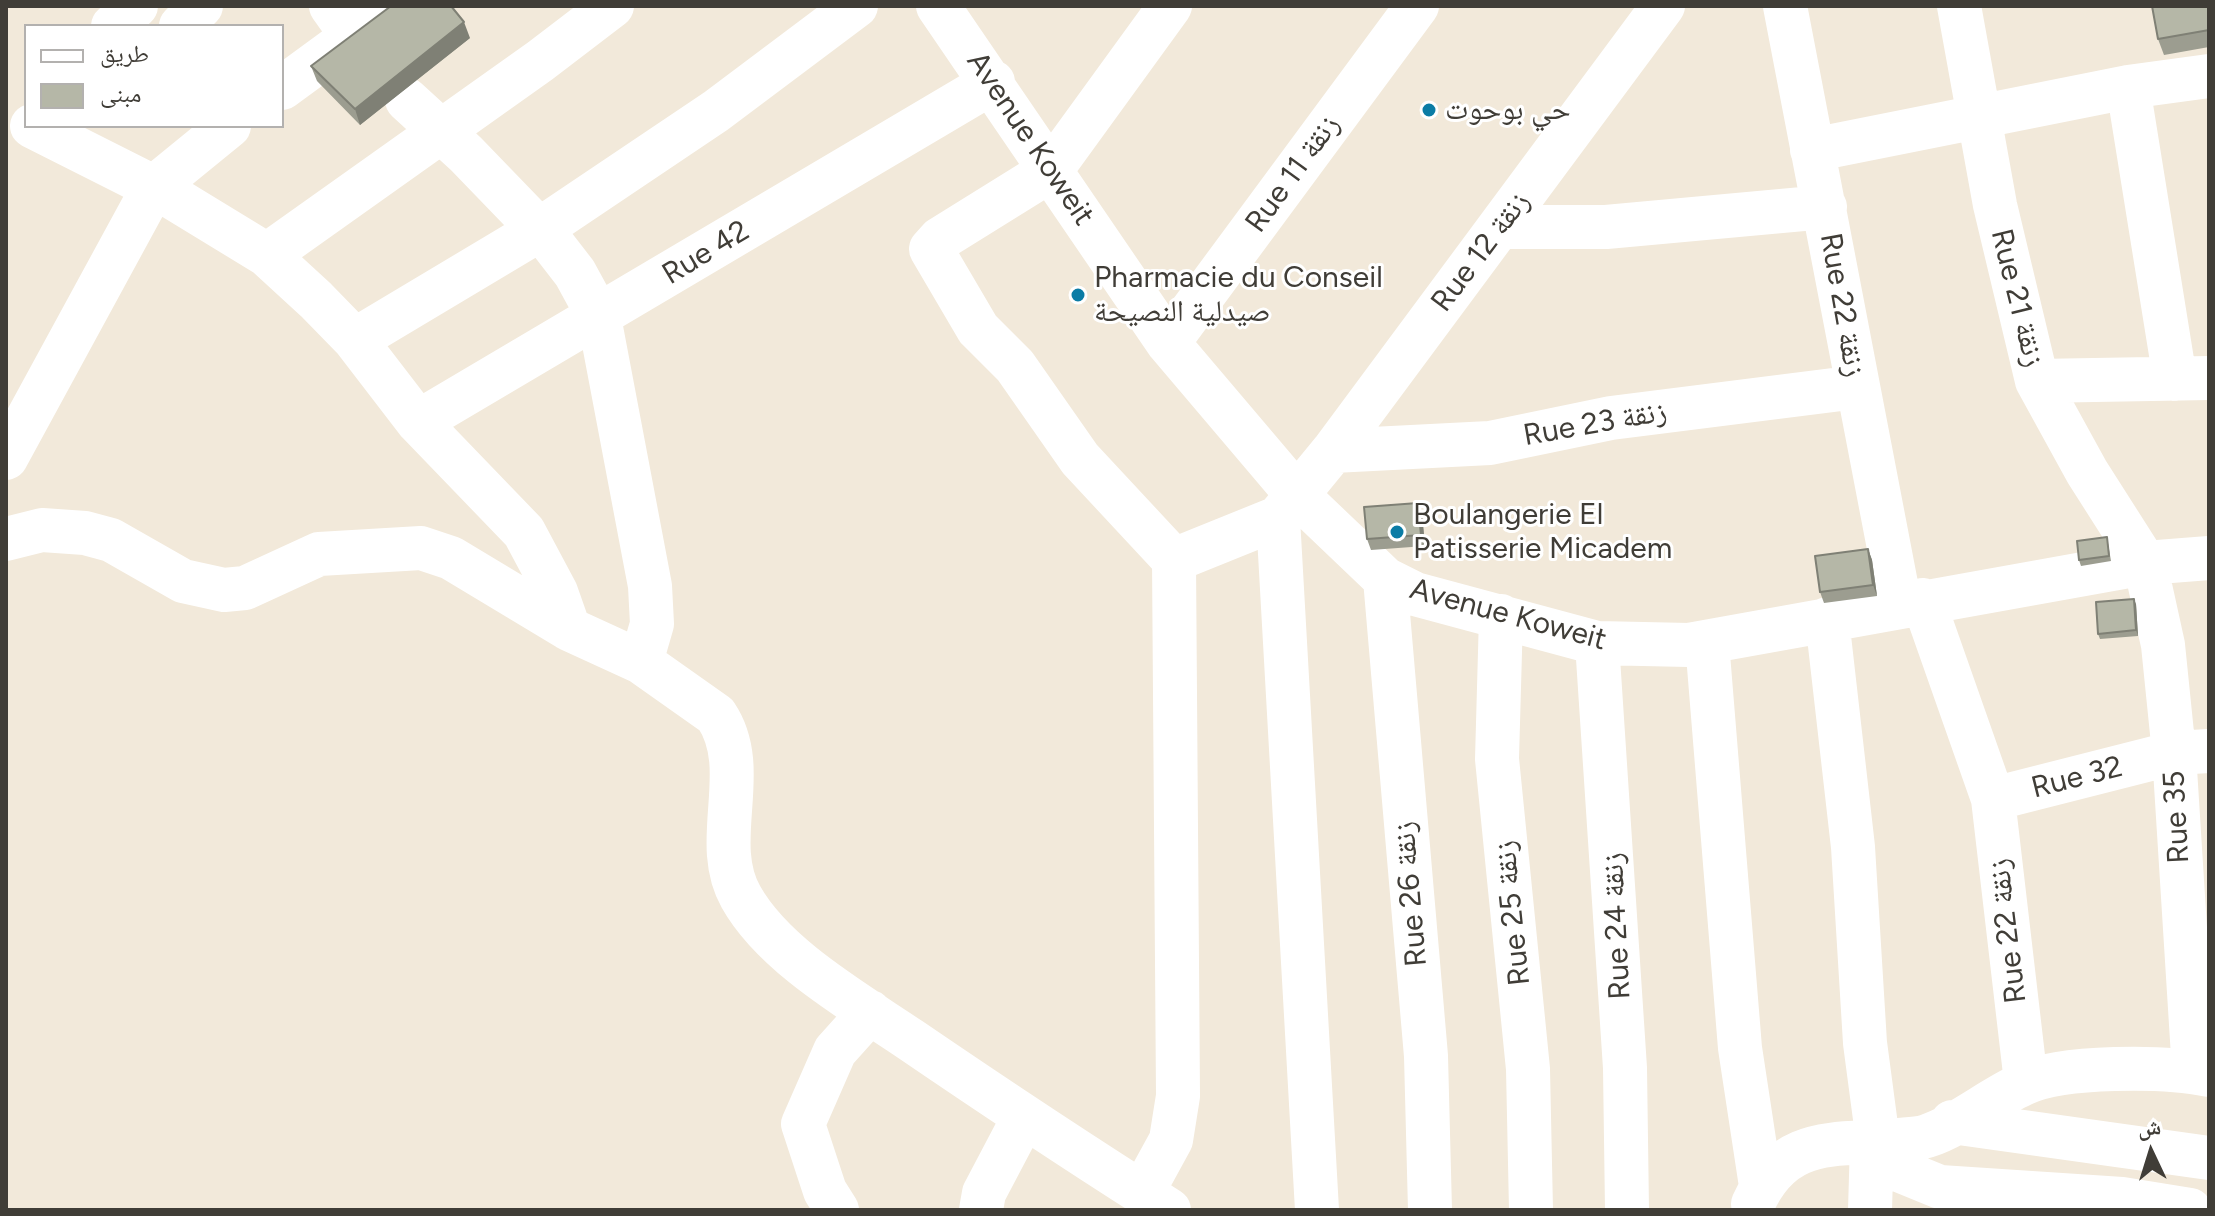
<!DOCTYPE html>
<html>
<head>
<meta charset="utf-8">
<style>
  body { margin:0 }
  #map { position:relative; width:2215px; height:1216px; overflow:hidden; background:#f2e9da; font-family:Figtree,"Noto Naskh Arabic",sans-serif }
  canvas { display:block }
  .frame { position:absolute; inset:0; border:8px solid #403d37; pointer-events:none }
  .legend { position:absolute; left:24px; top:24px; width:260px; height:104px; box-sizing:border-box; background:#fff; border:2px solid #b3b1af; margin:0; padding:10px 14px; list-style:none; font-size:24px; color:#403d37 }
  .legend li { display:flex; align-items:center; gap:16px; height:40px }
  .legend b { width:40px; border:2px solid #b3b1af }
  .north { position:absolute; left:2111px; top:1112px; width:80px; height:80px; -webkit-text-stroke:6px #fff; paint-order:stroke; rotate:356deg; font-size:22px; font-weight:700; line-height:32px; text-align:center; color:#403d37 }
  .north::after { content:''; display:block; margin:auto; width:28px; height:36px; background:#403d37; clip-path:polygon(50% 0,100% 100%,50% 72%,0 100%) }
</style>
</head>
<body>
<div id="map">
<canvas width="2215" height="1216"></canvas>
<div class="frame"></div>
<ul class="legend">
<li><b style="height:10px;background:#fff"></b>طريق</li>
<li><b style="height:22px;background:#b5b7a7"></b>مبنى</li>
</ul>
<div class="north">ش</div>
</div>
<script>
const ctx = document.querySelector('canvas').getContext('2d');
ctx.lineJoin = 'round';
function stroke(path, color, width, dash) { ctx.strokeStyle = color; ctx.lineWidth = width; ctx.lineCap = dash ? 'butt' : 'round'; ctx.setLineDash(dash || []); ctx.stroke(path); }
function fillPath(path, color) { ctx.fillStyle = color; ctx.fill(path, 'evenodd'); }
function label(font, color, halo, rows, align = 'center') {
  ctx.font = font + ' Figtree,"Noto Naskh Arabic",sans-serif'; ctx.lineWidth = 6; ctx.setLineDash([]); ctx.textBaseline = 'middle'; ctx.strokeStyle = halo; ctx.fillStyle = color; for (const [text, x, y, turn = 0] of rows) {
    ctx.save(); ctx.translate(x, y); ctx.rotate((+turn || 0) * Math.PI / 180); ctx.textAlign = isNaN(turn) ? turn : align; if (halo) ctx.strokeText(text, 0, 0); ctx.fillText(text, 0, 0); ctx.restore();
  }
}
stroke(new Path2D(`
  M331 6 353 37
  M938 6 1168 343 1297 495 1385 579 1415 594 1597 643 1689 645 2145 563 2209 558
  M1785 6 1900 605
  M1959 6 1995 205 2037 381 2087 472 2145 563 2163 645 2174 753 2194 1072
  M113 26 136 6
  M181 26 201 6
  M2128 87 2175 379
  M282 88 394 6
  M407 100 466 154 551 242 575 273 599 317 650 586 652 624 641 662
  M32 126 167 194 267 255 316 300 355 340 418 422 524 532 556 592 569 629
  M1812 150 2128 87 2209 76
  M1500 227H1606L1825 207
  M267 255 540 61 612 6
  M355 340 539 230 716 111 856 6
  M1168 343 1417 6
  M2037 381 2209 378
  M418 422 993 82
  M1333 451 1490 443 1611 418 1857 387
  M6 458 153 188 229 126
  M1278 518 1317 1210
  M6 539 42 530 85 533 111 540 183 581 224 590 245 588 319 554 421 548 451 558 569 629 641 662 716 715C753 770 709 841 741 897 774 956 855 1002 911 1040 996 1098 1082 1155 1169 1210
  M1174 560 1278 518 1333 451 1663 6
  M1385 579 1426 1056 1430 1210
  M1923 600 1993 799 2026 1082
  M1501 616 1497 759 1528 1069 1531 1210
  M1827 619 1853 847 1865 1043 1878 1141 1896 1169 1940 1187 2122 1199 2190 1210
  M1707 642 1740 1048 1761 1186
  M1597 643 1625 1068 1627 1210
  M1993 799 2174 753 2209 751
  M1952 1122 2209 1158
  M1142 1193 1171 1140 1178 1096 1174 560 1080 459 1015 366 978 329 931 249 940 239 1051 170 1170 6
  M1753 1204C1784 1135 1833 1146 1896 1140 1906 1139 1918 1139 1927 1136 1960 1125 1990 1099 2023 1084 2062 1065 2166 1066 2209 1075
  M837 1210 825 1191 803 1124 835 1051 870 1012
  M981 1210 984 1193 1024 1117
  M1870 1210 1872 1142`), '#fff', 44);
fillPath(new Path2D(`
  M2209 6V47L2164 55 2158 39Z
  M470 38 360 125 317 81 311 66Z
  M1418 503 1422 514 1425 546 1371 550 1367 539Z
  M2107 537 2111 561 2081 566 2079 560Z
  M1868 549 1872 560 1877 596 1824 603 1820 592Z
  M2136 604 2138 636 2100 639 2098 634Z`), '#9c9d90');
fillPath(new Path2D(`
  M464 22 470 38 360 125 355 109Z
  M1418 503 1422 514 1425 546 1421 535Z
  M1868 549 1872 560 1877 596 1873 585Z
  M2134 599 2136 604 2138 636 2136 630Z`), '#7f8075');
const building = new Path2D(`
  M391 6H451L464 22 355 109 311 66Z
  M2152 6H2209V30L2158 39Z
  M1418 503 1421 535 1367 539 1364 507Z
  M2107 537 2109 556 2079 560 2077 541Z
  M1868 549 1873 585 1820 592 1815 556Z
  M2134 599 2136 630 2098 634 2096 602Z`);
fillPath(building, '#b5b7a7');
stroke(building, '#7f8075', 2);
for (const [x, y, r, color] of [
  [1429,110,8,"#0b7ca5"],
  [1078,295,8,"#0b7ca5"],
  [1397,532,8,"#0b7ca5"]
]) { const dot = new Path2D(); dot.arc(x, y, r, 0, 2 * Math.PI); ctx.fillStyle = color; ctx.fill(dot); stroke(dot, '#fff', 3); }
label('30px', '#403d37', '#fff', [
  ["حي بوحوت",1445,110],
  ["Pharmacie du Conseil",1094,278],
  ["صيدلية النصيحة",1094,312],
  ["Boulangerie El",1413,515],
  ["Patisserie Micadem",1413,549]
], 'left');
label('30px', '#403d37', '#fff', [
  ["Avenue Koweit",1030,139,56],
  ["Rue 11 زنقة",1293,174,-54],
  ["Rue 12 زنقة",1481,252,-53],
  ["Rue 42",706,253,-31],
  ["Rue 21 زنقة",2017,298,76],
  ["Rue 22 زنقة",1842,305,80],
  ["Rue 23 زنقة",1595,424,-10],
  ["Avenue Koweit",1508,615,15],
  ["Rue 32",2077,778,-14],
  ["Rue 35",2177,817,-93],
  ["Rue 26 زنقة",1411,894,-95],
  ["Rue 25 زنقة",1513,913,-96],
  ["Rue 24 زنقة",1617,926,-93],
  ["Rue 22 زنقة",2008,931,-97]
]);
</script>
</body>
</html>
